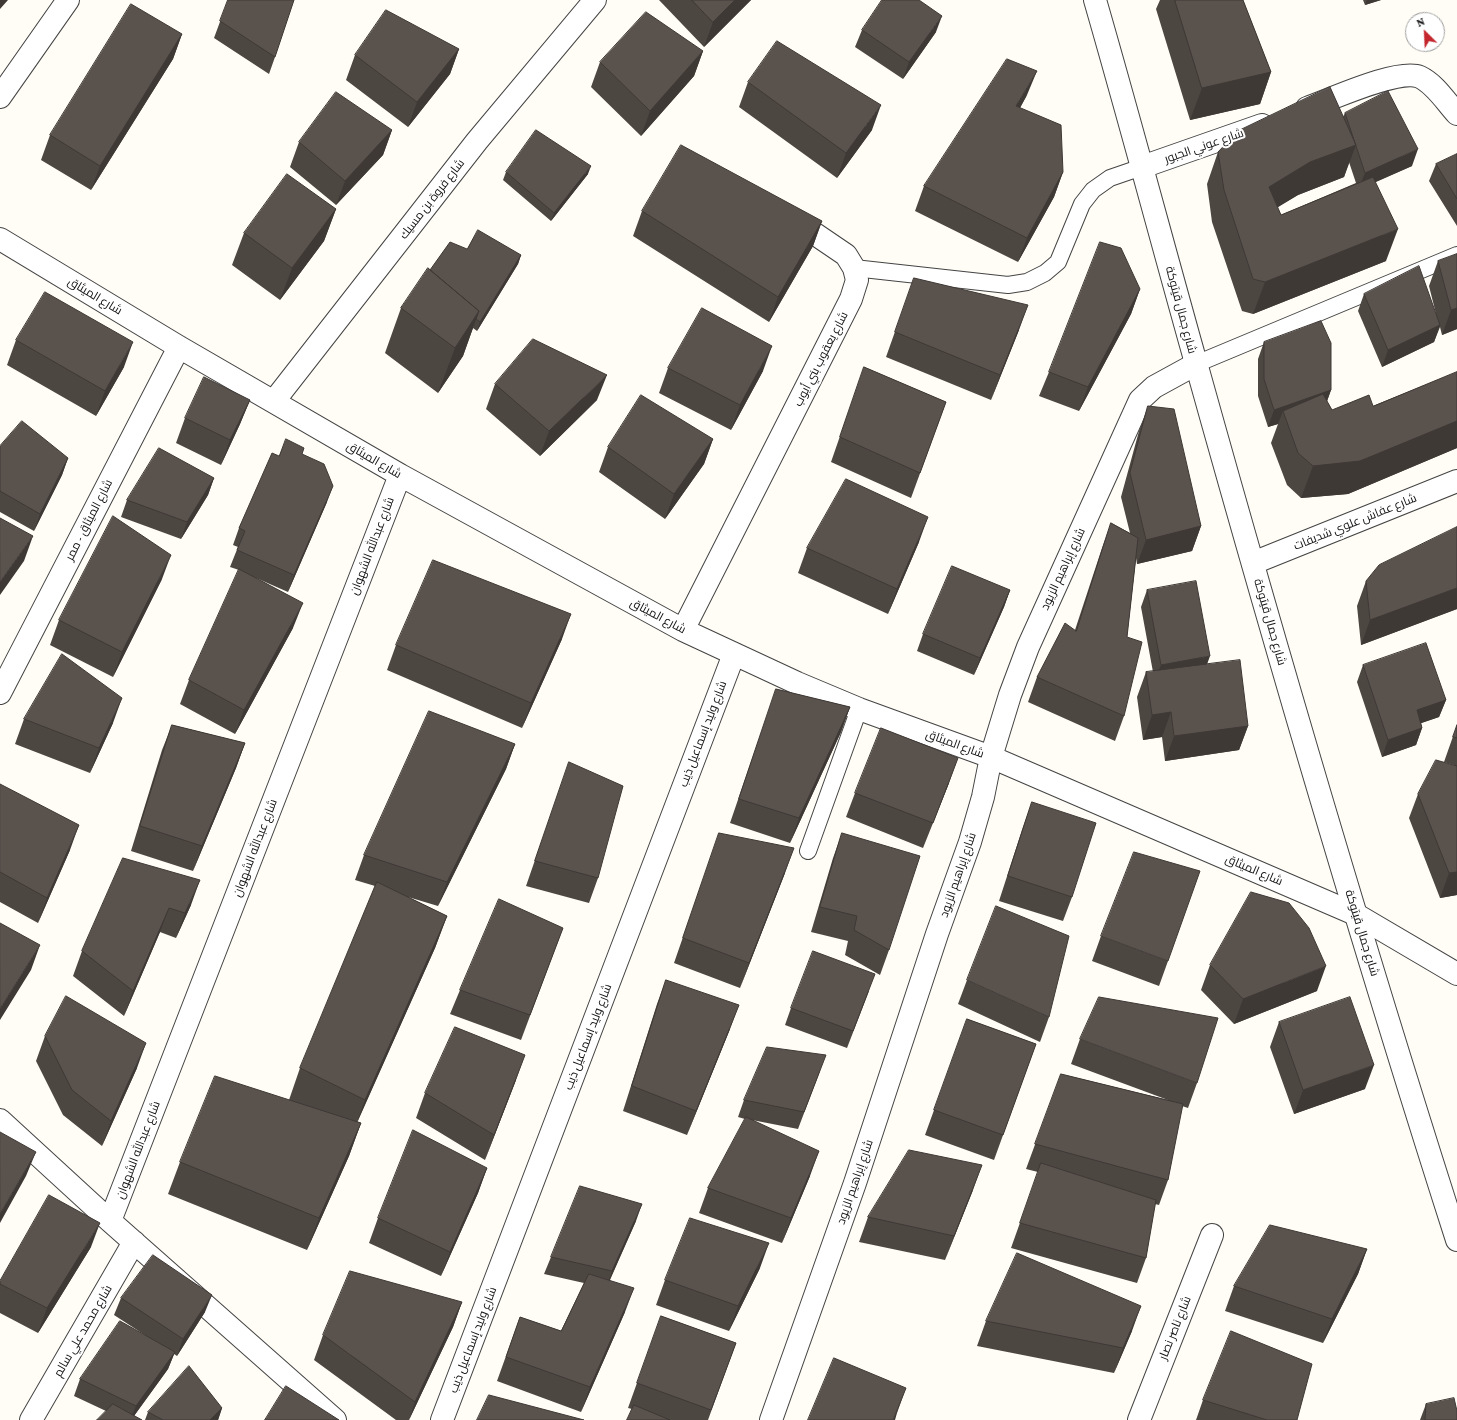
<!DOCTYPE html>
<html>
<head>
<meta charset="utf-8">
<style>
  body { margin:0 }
  #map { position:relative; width:1457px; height:1420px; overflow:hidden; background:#fffdf5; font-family:"Crimson Pro",serif }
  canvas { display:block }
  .north { position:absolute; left:1405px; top:12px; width:40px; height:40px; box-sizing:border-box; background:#fff; border:1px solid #a0a0a0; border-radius:50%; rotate:336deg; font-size:11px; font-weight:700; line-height:16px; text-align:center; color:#111 }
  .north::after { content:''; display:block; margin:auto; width:14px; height:18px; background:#c4262e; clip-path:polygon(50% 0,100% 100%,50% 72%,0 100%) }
</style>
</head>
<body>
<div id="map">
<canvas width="1457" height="1420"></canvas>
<div class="north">N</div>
</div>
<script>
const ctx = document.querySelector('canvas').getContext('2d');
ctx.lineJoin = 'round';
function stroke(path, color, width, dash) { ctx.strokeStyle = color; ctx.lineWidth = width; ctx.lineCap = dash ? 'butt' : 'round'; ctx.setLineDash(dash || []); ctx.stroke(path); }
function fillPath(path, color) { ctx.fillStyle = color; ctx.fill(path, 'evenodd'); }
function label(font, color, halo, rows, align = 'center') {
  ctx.font = font + ' "Crimson Pro",Cairo,serif'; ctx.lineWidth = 4; ctx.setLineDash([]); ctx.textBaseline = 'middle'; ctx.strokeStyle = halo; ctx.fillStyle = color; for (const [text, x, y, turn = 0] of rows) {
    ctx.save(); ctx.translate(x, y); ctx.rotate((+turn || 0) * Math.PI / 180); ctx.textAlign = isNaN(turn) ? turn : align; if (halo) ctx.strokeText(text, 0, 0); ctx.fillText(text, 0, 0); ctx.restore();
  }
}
const service = new Path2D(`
  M854 268 1008 285 1027 282 1045 273 1058 262 1082 204 1093 190 1110 178 1142 167
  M1196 364 1457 255
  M808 851 859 709`);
const minor = new Path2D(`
  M0 97 68 0
  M1307 108C1330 100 1398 68 1420 77 1435 84 1446 102 1457 114
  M1142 167 1262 125
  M0 239 179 347 400 475 683 630 797 683 859 709 991 757 1355 914 1457 974
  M274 401 477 141 595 0
  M1253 563 1457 481
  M683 630 851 299 857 280 854 268 846 255 793 219
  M0 693 179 347
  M0 1120 110 1221 335 1420
  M110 1221 400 475
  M31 1420 134 1242
  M442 1420 734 654
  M771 1420 855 1183 937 934 970 842 983 797 991 757 1010 695 1028 647 1140 400 1154 387 1196 364
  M1139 1420 1212 1235`);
const tertiary = new Path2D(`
  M1095 0C1130 121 1162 242 1196 363 1278 657 1364 950 1457 1240`);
stroke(service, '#444', 18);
stroke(minor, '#444', 24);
stroke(tertiary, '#444', 24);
stroke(service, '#fff', 16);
stroke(minor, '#fff', 22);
stroke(tertiary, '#fff', 22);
fillPath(new Path2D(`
  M228 0 275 57 269 74 214 38Z
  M659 0H751L704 47Z
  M1160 0H1243L1271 72 1260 104 1190 120 1156 9Z
  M1363 0H1381L1365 5Z
  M862 30 936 32 903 79 855 47Z
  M182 34 173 59 91 190 41 160 50 135Z
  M459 49 450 74 408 127 346 80 355 55Z
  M703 51 694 76 641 136 591 87 600 62Z
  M748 82 872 130 837 178 739 107Z
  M1027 95 1020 108 1063 172 1054 197 1018 262 915 211 924 186Z
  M1345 113 1412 166 1375 182 1386 261 1253 314 1242 311 1212 222 1207 184 1218 152 1343 117ZM1349 162 1356 183 1281 215 1277 207 1298 195 1344 177Z
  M392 130 383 155 336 205 290 167 299 142Z
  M1457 154V226L1429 181 1436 164Z
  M506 172 588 174 551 221 503 180Z
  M336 209 324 241 280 300 232 265 244 233Z
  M642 211 822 221 813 246 769 322 633 236Z
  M467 249 521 255 518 264 477 331 473 328 463 356 438 393 385 353 401 308 430 270Z
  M1457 254V329L1442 335 1440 327 1434 342 1382 367 1358 311 1364 294 1436 314 1429 286 1438 261Z
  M914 278 1019 330 991 400 886 357Z
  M1140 289 1131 314 1079 411 1039 396 1049 372Z
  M16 340 124 367 96 416 7 365Z
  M1264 342 1331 390 1327 401 1332 410 1373 406 1457 372V448L1348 494 1301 498 1287 485 1271 443 1278 424 1268 427 1258 396V359Z
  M864 367 946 402 911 498 831 462Z
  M668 368 763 371 731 430 659 393Z
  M495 384 597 400 540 456 486 409Z
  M250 400 240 424 221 465 176 443 185 418Z
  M1148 406 1201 526 1192 551 1137 564 1136 558 1127 637 1124 716 1115 741 1028 702 1037 677 1075 630 1102 548 1111 523 1130 533 1121 497 1139 431Z
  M713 439 704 464 665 519 599 472 608 447Z
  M0 446 68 458 62 475 34 531 0 512Z
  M302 454 327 502 288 592 256 578 293 628 235 734 180 704 189 680 239 570 230 567 238 547 233 545 239 528 279 456Z
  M214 478 208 495 181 539 121 517 127 500Z
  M1457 527V609L1361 645 1357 606 1366 581Z
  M919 542 888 614 798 573 807 548Z
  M162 579 113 677 50 645 59 620Z
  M1010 590 1004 607 974 675 917 651 923 634Z
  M1147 590 1207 664 1248 726 1239 750 1165 761 1162 737 1143 740 1137 697 1146 672H1153L1141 607Z
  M562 639 522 728 387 670 396 645Z
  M1363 665 1446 700 1439 717 1421 723 1422 728 1416 745 1382 757 1357 682Z
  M776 689 850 707 841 732 790 843 730 823Z
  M24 719 113 723 90 773 15 744Z
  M172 725 245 743 236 768 193 871 131 851 162 750Z
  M1457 725V895L1440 898 1409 818 1418 794 1454 765 1444 762Z
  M515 744 506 769 438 906 408 897 447 916 435 948 357 1122 361 1123 349 1156 307 1250 168 1194 180 1162 289 1100 300 1068 375 886 355 880 364 855Z
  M569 762 598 878 589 903 526 886Z
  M949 783 923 848 846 817 855 793Z
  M0 784 70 850 38 923 0 902Z
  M1032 802 1072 897 1063 921 999 901 1023 827Z
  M719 833 785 873 740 988 674 963Z
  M842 833 889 950 880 975 845 955 848 941 811 932 833 858Z
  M123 858 191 905 176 938 160 932 124 1016 73 976 82 951Z
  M563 928 521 1040 450 1014 460 990Z
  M1101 936 1168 961 1159 986 1092 961Z
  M1210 965 1317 991 1234 1024 1201 990Z
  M666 980 730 1029 687 1135 623 1111 657 1004Z
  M967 980 1049 1017 1040 1042 958 1004Z
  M869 991 847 1048 785 1025 791 1008Z
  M967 1019 1036 1044 994 1160 925 1135Z
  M1279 1022 1365 1089 1294 1114 1270 1047Z
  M45 1036 137 1068 102 1146 63 1115 36 1061Z
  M1080 1039 1197 1083 1188 1108 1182 1106 1168 1180 1159 1205 1155 1204 1146 1258 1137 1283 1011 1248 1038 1172 1026 1169 1061 1074 1168 1100 1071 1064Z
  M820 1071 798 1129 752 1120 810 1176 782 1243 699 1213 708 1188 745 1119 738 1117 744 1100Z
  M516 1080 485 1160 416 1118 425 1093Z
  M487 1168 478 1193 441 1276 369 1243 378 1218Z
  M973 1190 945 1260 859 1242 868 1217Z
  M636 1221 610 1280 625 1312 581 1412 497 1381 520 1317 561 1331 584 1283 544 1274 551 1257Z
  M91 1247 38 1333 0 1313V1281Z
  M1367 1249 1358 1274 1323 1343 1225 1311 1234 1286Z
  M760 1268 729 1331 656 1305 665 1280Z
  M121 1298 205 1312 177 1356 174 1354 168 1369 134 1416 106 1411 74 1396 80 1379 154 1341 114 1315Z
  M462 1302 453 1327 409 1420H396L314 1360 323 1335Z
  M661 1316 736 1343 708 1420H627L632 1409 628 1408Z
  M986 1321 1132 1331 1114 1373 977 1346Z
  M1203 1400 1297 1420H1196Z
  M1426 1404 1457 1420H1420Z
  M222 1408 218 1420H145L148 1412Z`), '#4d4742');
fillPath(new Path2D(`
  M0 0H8L0 9Z
  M735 0H751L704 47 713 22Z
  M1367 0H1381L1365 5Z
  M942 16 936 32 903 79 909 62Z
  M182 34 173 59 91 190 100 166Z
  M459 49 450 74 408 127 417 102Z
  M703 51 694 76 641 136 650 111Z
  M1037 71 1027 95 1007 131 1016 106Z
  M1271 72 1260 104 1190 120 1202 88Z
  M881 105 872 130 837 178 846 153Z
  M392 130 383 155 336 205 345 181Z
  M1356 145 1344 177 1298 195 1257 220 1269 187 1310 162Z
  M1418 149 1412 166 1358 190 1365 173Z
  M591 166 588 174 551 221 554 213Z
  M1063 172 1054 197 1018 262 1027 238Z
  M336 209 324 241 280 300 292 268Z
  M822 221 813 246 769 322 778 297Z
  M1398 229 1386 261 1253 314 1265 282Z
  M521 255 518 264 477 331 480 322Z
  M1140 289 1131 314 1079 411 1088 387Z
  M1028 305 1019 330 991 400 1000 375Z
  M1457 308V329L1442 335 1451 310Z
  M479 311 463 356 438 393 455 348Z
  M1440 325 1434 342 1382 367 1388 350Z
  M133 342 124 367 96 416 105 391Z
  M772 346 763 371 731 430 740 405Z
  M607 375 597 400 540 456 549 431Z
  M1331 390 1325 407 1283 411 1278 424 1268 427 1274 410Z
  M250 400 240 424 221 465 230 440Z
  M1457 421V448L1348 494 1301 498 1313 466Z
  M713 439 704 464 665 519 674 494Z
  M68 458 62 475 34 531 40 514Z
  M214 478 208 495 181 539 187 522Z
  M333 486 327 502 288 592 294 575Z
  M928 517 919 542 888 614 897 589Z
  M1201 526 1192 551 1137 564 1146 540Z
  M33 536 24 561 0 595V582Z
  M171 555 162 579 113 677 122 652Z
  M1457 588V609L1361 645 1370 620Z
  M1010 590 1004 607 974 675 980 658Z
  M303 603 293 628 235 734 244 710Z
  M571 614 562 639 522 728 531 703Z
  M1210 656 1204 673 1154 682 1161 665Z
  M122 698 113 723 90 773 99 748Z
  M1446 700 1439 717 1410 727 1417 710Z
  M850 707 841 732 790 843 799 818Z
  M1171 712 1162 737 1143 740 1152 715Z
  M1248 726 1239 750 1165 761 1174 736Z
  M1422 728 1416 745 1382 757 1388 740Z
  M245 743 236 768 193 871 202 846Z
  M515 744 506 769 438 906 447 882Z
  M958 758 949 783 923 848 933 823Z
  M79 825 70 850 38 923 47 898Z
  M794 848 785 873 740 988 749 963Z
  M1457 872V895L1440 898 1449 873Z
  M200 880 191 905 176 938 185 913Z
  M169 908 160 932 124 1016 133 991Z
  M447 916 435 948 353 1132 365 1100Z
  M40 945 31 970 0 1020V1009Z
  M1326 966 1317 991 1234 1024 1243 999Z
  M739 1005 730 1029 687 1135 696 1111Z
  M146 1043 137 1068 102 1146 111 1121Z
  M525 1055 516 1080 485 1160 494 1135Z
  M1374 1065 1365 1089 1294 1114 1303 1090Z
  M361 1123 349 1156 307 1250 319 1218Z
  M819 1151 810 1176 782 1243 791 1218Z
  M36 1152 26 1176 0 1223V1214Z
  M982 1165 973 1190 945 1260 954 1236Z
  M487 1168 478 1193 441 1276 450 1252Z
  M642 1204 636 1221 606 1288 612 1271Z
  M100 1223 91 1247 38 1333 47 1308Z
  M769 1243 760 1268 729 1331 738 1306Z
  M1367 1249 1358 1274 1323 1343 1332 1319Z
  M634 1288 625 1312 581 1412 590 1387Z
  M212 1295 205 1312 177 1356 183 1339Z
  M462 1302 453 1327 409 1420 415 1402Z
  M1141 1306 1132 1331 1114 1373 1123 1348Z
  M175 1352 168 1369 131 1420H130L136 1406Z
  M906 1388 897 1413 895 1420H893Z
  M222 1408 218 1420H210Z`), '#3f3936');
const building = new Path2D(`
  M228 0H294L275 57 220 21Z
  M692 0H735L713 22Z
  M882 0H919L942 16 909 62 862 30Z
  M1175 0H1243L1271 72 1202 88Z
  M131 4 182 34 100 166 50 135Z
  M386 10 459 49 417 102 355 55Z
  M646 12 703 51 650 111 600 62Z
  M777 41 881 105 846 153 748 82Z
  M1007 59 1037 71 1016 106 1061 125 1063 172 1027 238 924 186Z
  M1330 87 1356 145 1310 162 1269 187 1281 215 1373 177 1398 229 1265 282 1253 279 1224 190 1218 152 1238 131Z
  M1388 91 1418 149 1365 173 1345 113Z
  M336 92 392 130 345 181 299 142Z
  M536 130 591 166 554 213 506 172Z
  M681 145 822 221 778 297 642 211Z
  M1457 154V199L1436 164Z
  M287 174 336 209 292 268 244 233Z
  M478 230 521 255 480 322 476 319 479 311 430 270 450 242 467 249Z
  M1100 242 1121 248 1140 289 1088 387 1049 372Z
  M1457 254V308L1451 310 1438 261Z
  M1419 266 1440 325 1388 350 1364 294Z
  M428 268 479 311 455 348 401 308Z
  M914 278 1028 305 1000 375 895 332Z
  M45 292 133 342 105 391 16 340Z
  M702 308 772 346 740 405 668 368Z
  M1321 321 1331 343V390L1274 410 1264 379V342Z
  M533 339 607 375 549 431 495 384Z
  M864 367 946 402 920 473 840 437Z
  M1457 372V421L1360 461 1313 466 1298 453 1283 411 1323 394 1332 410 1369 395 1373 406Z
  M204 377 250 400 230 440 185 418Z
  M641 395 713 439 674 494 608 447Z
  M1148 406 1174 409 1201 526 1146 540 1130 473Z
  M22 421 68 458 40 514 0 491V446Z
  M286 439 304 448 302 454 324 464 333 486 294 575 237 550 245 531 239 528 272 453 279 456Z
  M159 448 214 478 187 522 127 500Z
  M846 479 928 517 897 589 807 548Z
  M113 516 171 555 122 652 59 620Z
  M0 518 33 536 0 582Z
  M1111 523 1138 538 1127 637 1142 642 1124 716 1037 677 1065 623 1076 631Z
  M1457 527V588L1370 620 1366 581 1379 565Z
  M433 560 571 614 531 703 396 645Z
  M952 566 1010 590 980 658 923 634Z
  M239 569 303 603 244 710 189 680Z
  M1196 581 1210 656 1161 665 1147 590Z
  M1426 643 1446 700 1417 710 1422 728 1388 740 1363 665Z
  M62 654 122 698 99 748 24 719Z
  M1240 660 1248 726 1174 736 1171 712 1152 715 1146 672Z
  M776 689 850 707 799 818 739 799Z
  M429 711 515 744 447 882 364 855Z
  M172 725 245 743 202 846 140 826Z
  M1457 725V738L1453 737Z
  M881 728 958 758 933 823 855 793Z
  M1436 760 1457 766V872L1449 873 1418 794Z
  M569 762 623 786 598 878 535 861Z
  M0 784 79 825 47 898 0 872Z
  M1032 802 1096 823 1072 897 1008 876Z
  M719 833 794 848 749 963 683 938Z
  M842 833 920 856 889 950 854 930 857 916 820 907Z
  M1134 852 1200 871 1168 961 1101 936Z
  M123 858 200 880 185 913 169 908 133 991 82 951Z
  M377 882 447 916 365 1100 300 1068Z
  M1251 892 1289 903 1309 928 1326 966 1243 999 1210 965Z
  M499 899 563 928 530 1015 460 990Z
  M996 906 1069 936 1049 1017 967 980Z
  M0 923 40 945 0 1009Z
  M813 951 875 974 853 1031 791 1008Z
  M666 980 739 1005 696 1111 632 1086Z
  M66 996 146 1043 111 1121 72 1090 45 1036Z
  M1099 997 1218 1018 1197 1083 1080 1039Z
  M1350 997 1374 1065 1303 1090 1279 1022Z
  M967 1019 1036 1044 1003 1135 934 1110Z
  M455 1027 525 1055 494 1135 425 1093Z
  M767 1047 826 1055 804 1112 744 1100Z
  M1061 1074 1183 1104 1168 1180 1035 1144Z
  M215 1076 361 1123 319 1218 180 1162Z
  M746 1117 819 1151 791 1218 708 1188Z
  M413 1130 487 1168 450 1252 378 1218Z
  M0 1132 36 1152 0 1214Z
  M909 1150 982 1165 954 1236 868 1217Z
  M1041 1163 1156 1200 1146 1258 1020 1223Z
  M580 1186 642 1204 612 1271 551 1257Z
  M49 1195 100 1223 47 1308 0 1284V1281Z
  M690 1218 769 1243 738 1306 665 1280Z
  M1270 1225 1367 1249 1332 1319 1234 1286Z
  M1017 1253 1141 1306 1123 1348 986 1321Z
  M153 1255 212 1295 183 1339 121 1298Z
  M350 1271 462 1302 415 1402 323 1335Z
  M589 1274 634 1288 590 1387 506 1357 520 1317 561 1331Z
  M661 1316 736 1343 711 1410 637 1383Z
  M120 1321 175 1352 136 1406 80 1379Z
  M1231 1331 1312 1364 1297 1420H1267L1203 1400Z
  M834 1358 906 1388 893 1420H808Z
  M189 1366 222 1408 210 1420H163L148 1412Z
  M286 1386 339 1420H265Z
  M489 1395 584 1420H477Z
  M1454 1398 1457 1411V1420H1425L1426 1404Z
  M113 1404 142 1420H97Z
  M634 1405 670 1420H627Z`);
fillPath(building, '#5a524d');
stroke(building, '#3f3936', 1);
label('12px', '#111', '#fff', [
  ["شارع عوني الجبور",1204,146,-19],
  ["شارع فروة بن مسيك",432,199,-52],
  ["شارع الميثاق",95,296,31],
  ["شارع جمال قيتوكة",1181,310,75],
  ["شارع يعقوب بني أيوب",821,359,-63],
  ["شارع الميثاق",374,460,30],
  ["شارع الميثاق - ممر",89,520,-63],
  ["شارع عفاش علوي شديفات",1355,522,-22],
  ["شارع عبدالله الشهوان",372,546,-69],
  ["شارع إبراهيم الزيود",1063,569,-65],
  ["شارع الميثاق",658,616,28],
  ["شارع جمال قيتوكة",1270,622,74],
  ["شارع وليد إسماعيل ذيب",703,734,-69],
  ["شارع الميثاق",955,744,20],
  ["شارع عبدالله الشهوان",255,848,-69],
  ["شارع الميثاق",1254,870,23],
  ["شارع إبراهيم الزيود",958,875,-71],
  ["شارع جمال قيتوكة",1362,933,73],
  ["شارع وليد إسماعيل ذيب",588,1037,-69],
  ["شارع عبدالله الشهوان",138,1150,-69],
  ["شارع إبراهيم الزيود",855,1182,-71],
  ["شارع ناصر نصار",1175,1328,-68],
  ["شارع محمد علي سالم",83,1331,-60],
  ["شارع وليد إسماعيل ذيب",473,1340,-69]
]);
</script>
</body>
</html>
